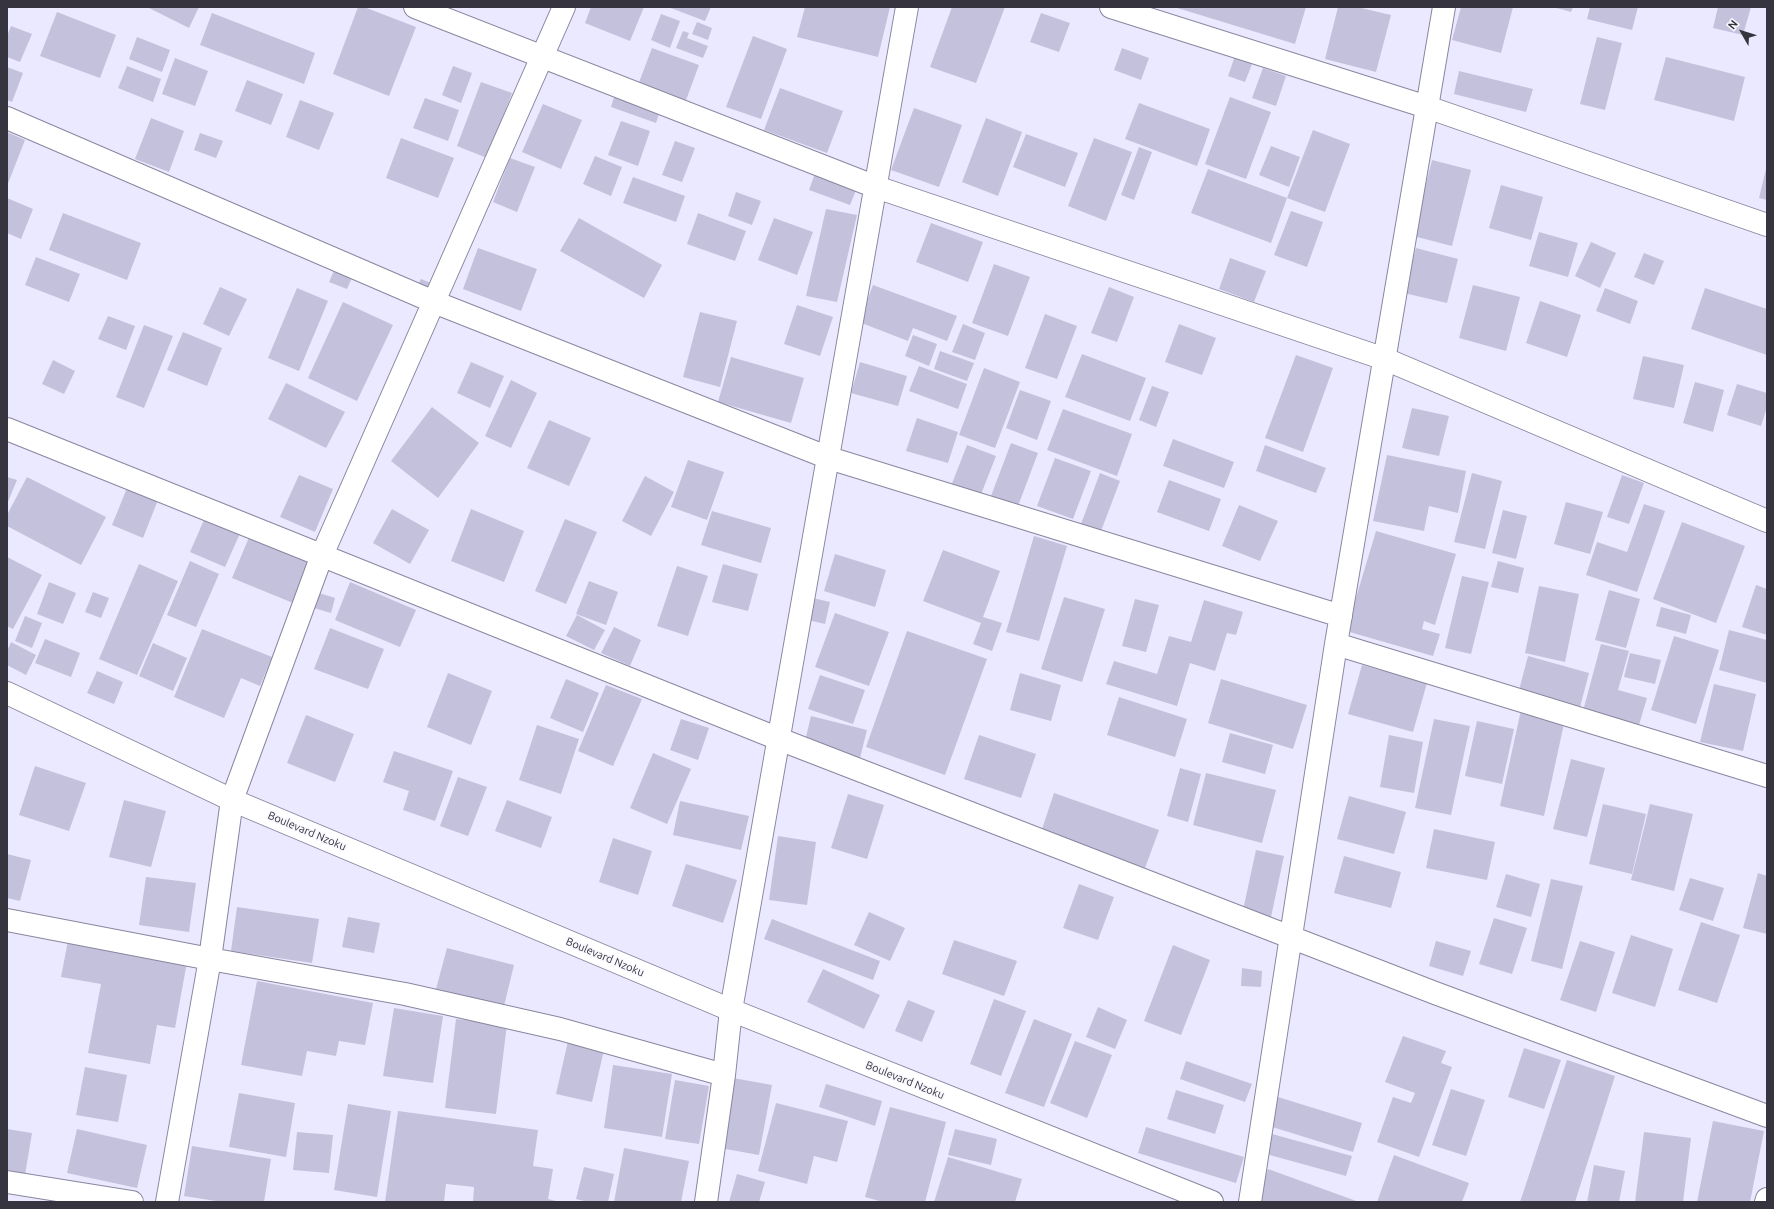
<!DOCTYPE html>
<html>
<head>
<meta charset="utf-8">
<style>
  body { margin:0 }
  #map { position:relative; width:1774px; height:1209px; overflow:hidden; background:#ebe9ff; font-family:Ubuntu,sans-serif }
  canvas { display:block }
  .frame { position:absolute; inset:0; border:8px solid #35343f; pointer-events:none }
  .north { position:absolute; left:1722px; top:12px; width:40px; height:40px; -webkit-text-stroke:3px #f9f8fe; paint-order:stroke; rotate:309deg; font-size:11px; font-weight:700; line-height:16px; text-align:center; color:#35343f }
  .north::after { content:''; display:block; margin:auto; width:14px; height:18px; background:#35343f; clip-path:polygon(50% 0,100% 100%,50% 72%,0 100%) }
</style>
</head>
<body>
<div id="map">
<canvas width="1774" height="1209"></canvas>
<div class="frame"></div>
<div class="north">N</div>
</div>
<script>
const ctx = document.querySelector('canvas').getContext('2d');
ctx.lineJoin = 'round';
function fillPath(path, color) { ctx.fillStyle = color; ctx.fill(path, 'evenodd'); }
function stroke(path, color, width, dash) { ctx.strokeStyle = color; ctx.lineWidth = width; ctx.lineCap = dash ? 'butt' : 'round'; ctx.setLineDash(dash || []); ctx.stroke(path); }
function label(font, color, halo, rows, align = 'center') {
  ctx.font = font + ' Ubuntu,sans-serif'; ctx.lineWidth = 3; ctx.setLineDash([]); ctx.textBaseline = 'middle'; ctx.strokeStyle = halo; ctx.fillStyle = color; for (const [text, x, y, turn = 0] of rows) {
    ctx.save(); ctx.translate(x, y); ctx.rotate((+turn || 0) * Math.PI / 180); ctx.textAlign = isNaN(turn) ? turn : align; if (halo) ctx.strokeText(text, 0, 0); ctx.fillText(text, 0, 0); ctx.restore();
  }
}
fillPath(new Path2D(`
  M147 7H199L189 28Z
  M358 7H364L416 27 389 96 333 74Z
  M591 7H644L630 41 585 23Z
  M668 7H711L705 21Z
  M805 7H890L878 57 797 37Z
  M952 7H1005L976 83 930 67Z
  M1174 7H1306L1295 44Z
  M1338 7H1357L1391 15 1376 72 1325 59Z
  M1461 7H1513L1501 53 1452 40Z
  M1553 7H1573L1571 12Z
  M1590 7H1638L1632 30 1587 19Z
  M1718 7H1751L1743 35 1713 28Z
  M57 12 116 35 100 78 40 56Z
  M212 13 315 53 304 84 200 45Z
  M1041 13 1070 23 1059 52 1030 42Z
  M661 14 680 21 670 48 651 40Z
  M697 22 712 28 708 40 692 34Z
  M11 26 32 34 20 62 7 57V36Z
  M683 31 689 33 687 38 708 46 703 58 676 48Z
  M753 36 787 49 761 119 726 107Z
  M137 37 170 50 162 72 129 59Z
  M1597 37 1622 43 1605 110 1580 104Z
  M652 48 699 65 685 103 638 85Z
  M1122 48 1149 58 1141 80 1114 70Z
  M1236 53 1254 59 1245 82 1228 76Z
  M1666 57 1745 77 1734 121 1654 100Z
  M175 58 208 71 195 106 162 94Z
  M127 66 161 79 153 102 118 88Z
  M453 66 472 73 461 103 442 95Z
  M7 67 23 73 12 102 7 100Z
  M1263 68 1286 76 1276 106 1252 98Z
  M1459 71 1533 89 1526 112 1454 94Z
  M247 80 283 94 271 125 235 111Z
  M481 82 512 93 487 158 457 146Z
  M780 88 843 111 827 153 764 130Z
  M614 97 659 114 656 123 611 107Z
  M1230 97 1271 112 1246 179 1205 164Z
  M425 98 459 110 448 141 413 128Z
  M300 100 334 113 319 150 286 137Z
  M1139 103 1210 129 1197 166 1125 139Z
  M543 104 582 120 561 169 522 152Z
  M914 108 962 125 939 187 891 170Z
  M151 118 184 131 169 172 135 159Z
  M986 118 1022 132 998 196 962 182Z
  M621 121 650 131 638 166 608 155Z
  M1313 130 1350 144 1325 212 1287 198Z
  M7 132 25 140 7 186Z
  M200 133 223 141 216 158 194 150Z
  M1026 134 1078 153 1065 187 1013 167Z
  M401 138 454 158 438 198 386 178Z
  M1094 138 1132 152 1106 221 1068 206Z
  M675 141 695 148 682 182 662 175Z
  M1271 146 1300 157 1289 187 1259 175Z
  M1139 147 1152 152 1134 200 1121 195Z
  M595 156 622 167 611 196 583 184Z
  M510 158 535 167 517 212 493 202Z
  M1432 160 1471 170 1452 246 1413 236Z
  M817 168 859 183 850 205 809 190Z
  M1208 169 1287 198 1271 243 1191 213Z
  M1766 169H1767V200L1759 198Z
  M633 177 685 196 676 222 623 203Z
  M1501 185 1543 197 1531 240 1489 228Z
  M736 192 761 201 752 225 728 216Z
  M7 198 33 209 21 239 7 233Z
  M826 209 857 215 837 302 806 296Z
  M1291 211 1323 222 1307 267 1274 255Z
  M63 213 141 243 127 280 49 250Z
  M698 213 746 231 735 261 687 244Z
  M579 218 662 265 644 298 560 251Z
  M774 218 813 232 797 275 758 260Z
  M931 223 983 242 968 282 916 262Z
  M1539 232 1578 243 1568 277 1529 266Z
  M1591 242 1616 253 1600 288 1575 276Z
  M478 248 537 269 521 311 463 289Z
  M1416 248 1458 259 1447 303 1404 293Z
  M1644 253 1664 261 1654 285 1634 277Z
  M36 257 80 274 69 302 25 285Z
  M1230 258 1266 271 1254 302 1219 289Z
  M994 264 1030 277 1008 336 972 323Z
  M336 266 354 273 347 289 329 282Z
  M421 279 436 285 433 292 417 286Z
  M873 285 957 316 947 341 913 328 908 341 859 322Z
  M1473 285 1520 297 1506 351 1459 338Z
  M220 287 247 299 229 336 203 324Z
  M1109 287 1134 297 1117 342 1091 333Z
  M297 288 328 301 299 371 268 358Z
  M1605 288 1638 301 1630 324 1596 311Z
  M1705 288 1767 309V355L1691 329Z
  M1540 301 1581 315 1567 357 1526 343Z
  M343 302 393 325 357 401 308 378Z
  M797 305 833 317 820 356 784 344Z
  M700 312 737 321 720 387 683 377Z
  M1045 314 1077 326 1057 379 1025 368Z
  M108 316 135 326 126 350 98 339Z
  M963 324 985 333 975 360 952 352Z
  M1179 324 1216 338 1202 375 1165 362Z
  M144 325 173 336 144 408 116 397Z
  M183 332 222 348 207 386 167 370Z
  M913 335 937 344 929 366 905 356Z
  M940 351 974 363 967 381 934 369Z
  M1082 354 1146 378 1130 421 1065 397Z
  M1296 355 1333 368 1303 452 1265 438Z
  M1643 356 1684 365 1674 408 1633 399Z
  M731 357 804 378 791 423 718 402Z
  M53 360 75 371 64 394 42 384Z
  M471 362 504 376 490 408 457 393Z
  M860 362 907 376 898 406 851 393Z
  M919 366 967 384 958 409 909 391Z
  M984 368 1020 382 995 448 959 435Z
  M511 380 537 393 511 448 485 436Z
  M1695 382 1724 390 1713 432 1683 423Z
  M286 383 345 412 326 448 268 419Z
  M1737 384 1767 393V407L1761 426 1727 415Z
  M1152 386 1169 392 1156 427 1139 420Z
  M1020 390 1051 401 1037 440 1006 428Z
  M432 407 479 443 438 498 391 461Z
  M1412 408 1449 416 1439 456 1402 448Z
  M1063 409 1132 434 1117 476 1047 450Z
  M917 418 958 432 948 463 906 451Z
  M549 420 591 438 569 486 527 468Z
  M1173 439 1234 462 1224 488 1163 466Z
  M1011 443 1038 453 1018 506 991 496Z
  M967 445 996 456 980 497 951 486Z
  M1265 445 1326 468 1316 493 1256 471Z
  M1387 455 1466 471 1458 513 1429 506 1424 531 1373 521Z
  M1055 458 1091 471 1073 519 1037 506Z
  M688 460 724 472 707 520 671 507Z
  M1100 473 1120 481 1101 531 1081 524Z
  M1472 473 1502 481 1485 549 1454 542Z
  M299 475 333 489 315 532 280 517Z
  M1622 475 1644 483 1629 524 1607 517Z
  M645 476 674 492 651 536 622 521Z
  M7 477 17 480 7 504Z
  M27 477 106 517 81 565 7 526V515Z
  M1169 480 1221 499 1209 531 1157 512Z
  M127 488 158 500 143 538 112 525Z
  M1566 502 1603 512 1590 554 1554 544Z
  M1644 504 1665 511 1637 592 1586 575 1597 542 1627 552Z
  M1239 505 1278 521 1260 561 1222 546Z
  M392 509 429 530 410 564 373 543Z
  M471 509 524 531 504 582 451 561Z
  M1503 510 1527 516 1516 559 1492 553Z
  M712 511 771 528 761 563 701 545Z
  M207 513 242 529 225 567 190 552Z
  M565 519 597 532 566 604 535 591Z
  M1682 522 1745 546 1716 623 1653 599Z
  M1376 531 1456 554 1435 625 1424 621 1422 629 1440 634 1433 656 1346 631Z
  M250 535 311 560 293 603 232 578Z
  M1034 536 1067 546 1039 641 1006 632Z
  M943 550 1000 571 983 617 1002 623 992 651 973 644 981 623 923 601Z
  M835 554 886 570 875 607 824 591Z
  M7 557 42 575 13 629 7 626Z
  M190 561 219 574 196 627 167 615Z
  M1498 561 1524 568 1518 593 1491 587Z
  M139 564 178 581 137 675 99 659Z
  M723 564 758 574 748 611 712 602Z
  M677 566 708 576 688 636 657 626Z
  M1462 576 1489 582 1471 654 1445 648Z
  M589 581 618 592 606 625 576 614Z
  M49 582 76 593 63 624 37 614Z
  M350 582 416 610 400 647 335 620Z
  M1756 585 1767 589V635L1742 627Z
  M1539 586 1579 594 1565 662 1525 653Z
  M1609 590 1640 599 1626 648 1595 640Z
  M93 592 109 598 101 618 85 612Z
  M319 593 335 598 331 613 314 608Z
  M1064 597 1105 609 1082 682 1041 669Z
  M813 598 830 602 825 624 808 620Z
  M1135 599 1159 605 1146 652 1122 646Z
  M1204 600 1243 612 1236 635 1227 633 1215 671 1190 663 1177 706 1106 684 1114 661 1157 674 1169 636 1191 642Z
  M1661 607 1691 615 1686 634 1656 626Z
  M835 613 889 632 869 686 815 667Z
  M577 615 605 630 594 650 566 636Z
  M25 616 42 623 32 648 15 641Z
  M614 627 641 640 630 666 601 653Z
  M330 628 384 649 368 689 314 669Z
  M202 629 272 657 260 686 241 678 224 718 174 697Z
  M1729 630 1767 640V683L1719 670Z
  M907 631 987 659 945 775 866 747Z
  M1674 636 1719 650 1696 724 1651 710Z
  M45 639 80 653 71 677 35 663Z
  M11 642 36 655 26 675 7 665V651Z
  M153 643 187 658 173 691 139 676Z
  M1601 644 1629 651 1618 690 1647 698 1639 725 1583 711Z
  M1630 653 1661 660 1655 684 1624 677Z
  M1528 656 1589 673 1579 711 1518 694Z
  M1362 665 1427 683 1413 732 1348 714Z
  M97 671 123 682 114 704 87 693Z
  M448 673 492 691 471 745 427 727Z
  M1020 673 1061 685 1051 721 1010 710Z
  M820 675 865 690 853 724 808 709Z
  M566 679 599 693 583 732 550 718Z
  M1221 679 1307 705 1293 749 1208 723Z
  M1714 684 1756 694 1743 751 1700 742Z
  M606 685 642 699 613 766 578 751Z
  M1119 697 1187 719 1175 757 1107 735Z
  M1521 710 1565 719 1544 816 1500 806Z
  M306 715 354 734 335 782 287 763Z
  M811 716 867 730 860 758 804 745Z
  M681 719 709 728 698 760 670 750Z
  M1434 719 1470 726 1451 815 1415 808Z
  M1477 721 1514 729 1502 784 1465 776Z
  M537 725 579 739 561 794 519 780Z
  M1230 733 1273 745 1265 774 1222 762Z
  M979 735 1036 754 1021 798 964 779Z
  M1389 735 1423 742 1414 793 1380 787Z
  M394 751 453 771 435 821 403 810 409 791 383 782Z
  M653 753 691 769 667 824 630 808Z
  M1571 759 1605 768 1587 837 1553 829Z
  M35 766 86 783 69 831 19 815Z
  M1180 768 1201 774 1188 822 1167 816Z
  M1206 773 1276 790 1262 843 1193 825Z
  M458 777 487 787 468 836 440 826Z
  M1054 793 1159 830 1145 868 1041 832Z
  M848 794 884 805 867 859 831 848Z
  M1349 796 1406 812 1394 854 1337 839Z
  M124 800 166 811 151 867 109 857Z
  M507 800 552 817 541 848 495 831Z
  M680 801 749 816 741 850 673 835Z
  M1603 804 1646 814 1632 874 1589 864Z
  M1650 804 1693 814 1674 891 1631 880Z
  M1434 829 1495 842 1487 880 1426 868Z
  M778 836 816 842 807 905 769 900Z
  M613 838 652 851 638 895 599 882Z
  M1256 850 1284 856 1271 917 1243 910Z
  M7 854 31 860 20 901 7 898Z
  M1344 856 1401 872 1391 908 1334 893Z
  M686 864 737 880 723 923 672 906Z
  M1758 873 1767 876V934L1743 928Z
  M1506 874 1540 884 1531 917 1496 907Z
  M146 877 196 883 189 932 139 925Z
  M1690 878 1724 888 1713 921 1679 910Z
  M1551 879 1583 886 1562 969 1531 961Z
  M1079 884 1114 897 1098 940 1063 928Z
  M237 907 319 919 312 963 231 951Z
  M869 912 905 928 890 961 854 945Z
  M348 917 380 923 374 953 342 947Z
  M1494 918 1527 928 1512 974 1479 964Z
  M772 919 880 961 873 980 764 939Z
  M1701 922 1740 935 1717 1003 1678 990Z
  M1631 935 1673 949 1655 1007 1612 993Z
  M954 940 1017 961 1004 996 942 974Z
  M68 941 187 962 175 1028 157 1025 150 1064 88 1053 101 984 61 977Z
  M1436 941 1471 951 1463 976 1429 966Z
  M1580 941 1615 952 1596 1012 1560 1000Z
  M1173 945 1210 960 1181 1035 1144 1021Z
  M447 948 514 965 504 1006 436 989Z
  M1242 968 1262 971 1261 987 1241 986Z
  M823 969 880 995 864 1029 807 1002Z
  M257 981 373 1003 365 1045 339 1041 336 1056 307 1051 302 1076 241 1065Z
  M994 999 1026 1011 1001 1076 970 1064Z
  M908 1000 935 1011 922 1042 895 1031Z
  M1098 1007 1127 1020 1115 1049 1086 1037Z
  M394 1008 443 1016 433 1083 383 1076Z
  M456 1019 507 1024 496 1114 445 1108Z
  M1034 1019 1072 1034 1044 1107 1005 1093Z
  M1403 1036 1446 1051 1441 1063 1452 1067 1419 1157 1377 1142 1393 1097 1411 1103 1415 1093 1385 1082Z
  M568 1041 604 1050 592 1102 556 1094Z
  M1075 1041 1112 1055 1087 1118 1050 1103Z
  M1524 1048 1561 1060 1544 1109 1508 1097Z
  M1567 1060 1615 1076 1575 1202H1520Z
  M1186 1061 1252 1084 1245 1102 1180 1079Z
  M613 1065 672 1074 662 1137 604 1128Z
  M85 1067 127 1075 118 1122 76 1115Z
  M733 1078 772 1085 759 1155 720 1148Z
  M675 1080 709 1086 699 1144 665 1139Z
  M826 1084 882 1101 875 1126 819 1107Z
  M1451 1089 1485 1100 1466 1156 1432 1145Z
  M1176 1090 1224 1105 1215 1134 1167 1119Z
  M239 1093 295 1103 286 1157 229 1147Z
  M1278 1097 1362 1123 1353 1152 1269 1126Z
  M776 1103 848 1121 837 1162 814 1156 807 1184 758 1171Z
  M348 1104 391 1111 377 1197 334 1190Z
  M890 1107 946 1122 925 1202H883L865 1197Z
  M398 1111 538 1130 533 1166 553 1169 548 1199 556 1201V1202H473L474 1187 446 1184 444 1202H385Z
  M1713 1121 1764 1131 1750 1202H1697Z
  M1146 1127 1244 1157 1236 1183 1138 1153Z
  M7 1129 32 1133 25 1175 7 1172Z
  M77 1129 147 1145 137 1188 67 1173Z
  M955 1129 997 1139 991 1165 948 1155Z
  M297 1132 333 1135 329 1173 293 1170Z
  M1644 1132 1691 1138 1683 1202H1635Z
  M1272 1134 1352 1156 1346 1176 1266 1154Z
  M192 1146 271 1159 264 1202H222L184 1196Z
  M624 1148 689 1161 681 1202H614Z
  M1394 1155 1469 1183 1462 1202H1377Z
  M948 1157 1022 1179 1015 1202H934Z
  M1594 1165 1625 1171 1619 1202H1587Z
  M584 1167 614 1174 608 1202H588L576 1199Z
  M1268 1169 1359 1202H1255Z
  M737 1174 765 1182 759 1202H729Z`), '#c4c1dc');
const street = new Path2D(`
  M415 7 876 187 1385 359 1767 521
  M1111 7 1427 107 1767 225
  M7 118 434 302 829 458 1341 616
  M7 429 779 739 1435 993 1767 1116
  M1336 644 1767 776
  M7 920 210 959 405 994 560 1029 724 1075
  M7 1182 132 1202
  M167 1202 210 959 232 800 322 555 564 7
  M706 1202 724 1075 731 1010 907 7
  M1250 1202 1336 644 1444 7
  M1766 1202 1767 1199`);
const secondary = new Path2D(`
  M7 693 232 800 731 1010 1212 1202`);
stroke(street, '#89869f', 24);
stroke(secondary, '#89869f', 24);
stroke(street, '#fff', 22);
stroke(secondary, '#fff', 22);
label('11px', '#35343f', '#f9f8fe', [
  ["Boulevard Nzoku",307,831,23],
  ["Boulevard Nzoku",605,957,23],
  ["Boulevard Nzoku",905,1080,22]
]);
</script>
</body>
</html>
